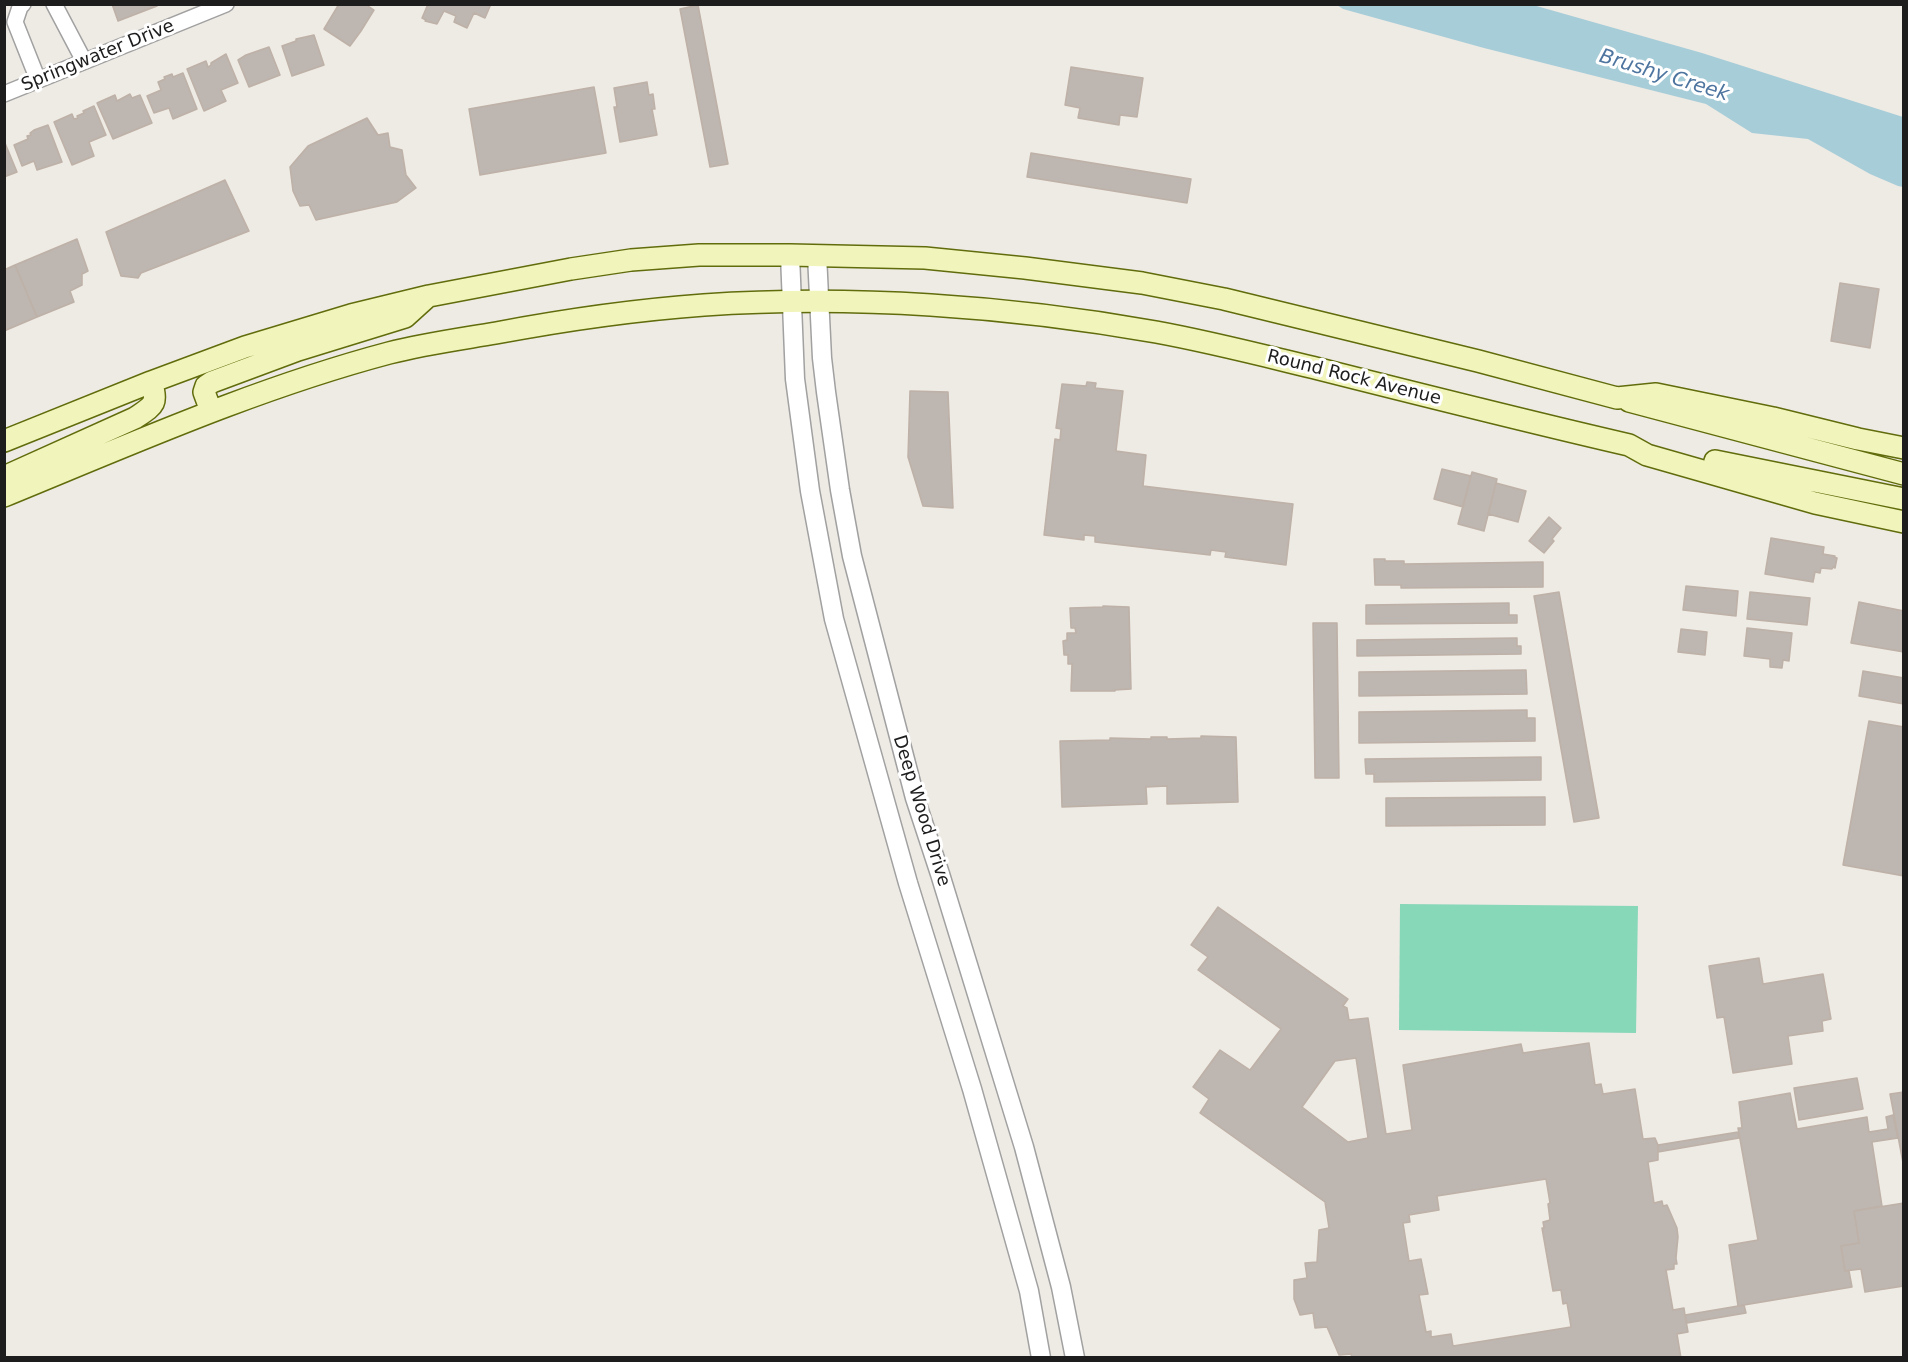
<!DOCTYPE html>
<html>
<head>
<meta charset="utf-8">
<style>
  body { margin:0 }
  #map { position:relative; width:1908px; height:1362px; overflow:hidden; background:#eeeae4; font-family:"DejaVu Sans",sans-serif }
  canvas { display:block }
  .frame { position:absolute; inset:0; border:6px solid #1d1d1d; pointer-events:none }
</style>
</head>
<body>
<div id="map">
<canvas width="1908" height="1362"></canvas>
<div class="frame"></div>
</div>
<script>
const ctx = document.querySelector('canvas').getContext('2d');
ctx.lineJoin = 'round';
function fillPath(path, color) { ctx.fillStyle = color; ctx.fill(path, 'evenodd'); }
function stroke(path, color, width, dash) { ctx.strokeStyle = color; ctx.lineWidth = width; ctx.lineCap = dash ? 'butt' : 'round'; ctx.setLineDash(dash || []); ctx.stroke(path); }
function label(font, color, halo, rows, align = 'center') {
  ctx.font = font + ' "DejaVu Sans",sans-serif'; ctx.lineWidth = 6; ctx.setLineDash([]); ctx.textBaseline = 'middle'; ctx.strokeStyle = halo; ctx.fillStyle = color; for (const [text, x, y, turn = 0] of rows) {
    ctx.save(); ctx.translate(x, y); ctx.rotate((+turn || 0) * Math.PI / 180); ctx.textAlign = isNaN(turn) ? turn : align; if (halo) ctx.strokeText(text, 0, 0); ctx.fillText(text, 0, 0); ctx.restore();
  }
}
fillPath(new Path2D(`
  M1400 904 1638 906 1636 1033 1399 1030Z`), '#87d7b9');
fillPath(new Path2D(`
  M1337 5H1533L1702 53 1903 117V187L1898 186 1870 174 1808 139 1752 133 1706 104 1484 48 1343 9Z`), '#a7cdd8');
const building = new Path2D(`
  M112 4H156L157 6 118 21Z
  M339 4H365L374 10 361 31 350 46 324 29Z
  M428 4H491L485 18 474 13 467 28 454 22 456 16 444 11 437 24 425 21 426 20 422 18Z
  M698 5 728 164 710 167 680 9Z
  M314 35 324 65 292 76 282 46 296 41V39Z
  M269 47 280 75 249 87 238 60 246 55Z
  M226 54 238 83 221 90 226 101 204 111 187 69 206 61 208 67 211 65V63Z
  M1071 67 1143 78 1137 117 1120 115 1119 125 1078 118 1080 108 1065 105Z
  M183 73 197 109 173 119 169 108 154 113 147 96 161 90 158 82 165 79 164 77 172 74 173 77Z
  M647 82 649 95 653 94 655 109H652L657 135 620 142 614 107H617L614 88Z
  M594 87 606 153 480 175 469 109Z
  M130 94 132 98 140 95 152 123 113 139 97 103 115 95 117 101Z
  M94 106 106 135 89 142 94 156 72 165 54 122 72 114 74 119 78 118 77 116 84 113 83 111Z
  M367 118 378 135 388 133 390 147 402 150 406 175 416 188 397 202 316 220 309 205 300 206 293 191 290 167 308 146Z
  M48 125 62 162 37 170 34 161 22 166 14 145 28 139 27 136 31 135 30 133 34 130Z
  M5 143 17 172 4 177V143Z
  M1031 153 1191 179 1187 203 1027 177Z
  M225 180 249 231 141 273 138 278 121 276 106 232Z
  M77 239 88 271 82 274V285L70 291 74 302 37 317 15 265Z
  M15 265 37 317 4 331V270Z
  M1840 283 1879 289 1870 348 1831 341Z
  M1087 382 1096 383 1095 388 1123 391 1116 451 1146 455 1143 486 1293 504 1286 565 1225 557 1226 552 1211 550 1210 555 1095 542V536L1084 535V540L1044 535 1055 439 1060 440 1061 429 1056 428 1062 384 1086 386Z
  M910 391 948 392 953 508 923 506 908 457Z
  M1442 469 1471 476 1463 507 1434 499Z
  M1472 472 1497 479 1484 531 1458 524Z
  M1496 483 1526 491 1518 522 1488 514Z
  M1549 517 1561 528 1552 539 1554 541 1544 553 1529 541Z
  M1771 538 1824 547 1823 554 1835 556 1834 557 1837 558 1835 568 1833 567 1832 569 1821 568 1820 573 1815 572 1813 582 1765 574Z
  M1374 559H1385V561H1404V564L1543 562V587L1401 588V585H1375Z
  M1686 586 1738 591 1736 616 1683 610Z
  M1559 592 1599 818 1574 822 1534 596Z
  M1750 592 1810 598 1807 625 1747 619Z
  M1859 602 1904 611V652L1851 643Z
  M1509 603V615H1517V623L1366 624V605Z
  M1103 606 1129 607 1131 689 1115 690V691H1071L1072 664H1068V655H1064L1063 641 1067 640V633H1076L1075 628H1071L1070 608 1103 607Z
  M1313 623H1337L1339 778H1315Z
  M1747 628 1792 633 1789 661 1783 660 1782 668 1770 667V659L1744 656Z
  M1681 629 1707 632 1705 655 1678 652Z
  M1517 638V646H1521V654L1357 656V640Z
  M1526 670 1527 694 1359 696V672Z
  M1863 671 1904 678V704L1859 696Z
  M1527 710V718H1535V741L1359 743V712Z
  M1869 721 1904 727V876L1843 865Z
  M1201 736 1236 737 1238 802 1167 804V786L1146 787 1147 804 1062 807 1060 741 1110 740V738L1151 739V737H1167V739L1201 738Z
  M1541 757V780L1374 782V774H1366L1365 759Z
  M1545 797V825L1386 826V798Z
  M1218 907 1348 999 1343 1006 1347 1008 1349 1020 1368 1018 1386 1134 1412 1130 1403 1065 1521 1044 1523 1053 1589 1043 1595 1085 1601 1084 1603 1094 1635 1089 1643 1139 1655 1138 1658 1145V1160L1648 1162 1654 1203 1662 1201 1663 1206 1667 1205 1677 1228 1678 1237 1676 1258 1677 1264H1674V1269L1666 1270 1673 1310 1684 1308 1685 1315 1688 1332 1677 1334 1681 1358H1352L1351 1354 1339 1355 1327 1327 1315 1328 1313 1313 1300 1315 1294 1299V1280L1307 1278 1305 1263 1317 1262 1319 1230 1329 1228 1325 1202 1200 1113 1209 1099 1193 1087 1220 1050 1250 1070 1281 1029 1198 970 1208 957 1191 945ZM1356 1058 1368 1138 1348 1142 1302 1107 1335 1061ZM1546 1179 1550 1203 1548 1204 1550 1220 1543 1222 1544 1228H1542L1553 1291 1561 1290 1563 1304 1567 1303 1571 1327 1453 1346 1451 1334 1431 1337V1331L1426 1332 1419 1295 1428 1294 1421 1259 1409 1261 1403 1223 1410 1222 1409 1215 1439 1210 1437 1196Z
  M1759 958 1763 984 1823 974 1831 1019 1822 1021 1823 1031 1788 1036 1792 1064 1733 1073 1724 1017 1717 1018 1709 966Z
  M1857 1078 1863 1109 1799 1120 1794 1088Z
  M1904 1092V1168L1890 1094Z
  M1790 1093 1797 1129 1867 1117 1869 1132 1888 1129 1886 1117 1893 1115 1898 1138 1872 1142 1882 1206 1854 1211 1859 1243 1841 1246 1845 1271H1849L1852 1287 1738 1306 1729 1245 1758 1240 1738 1128H1742L1739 1102Z
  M1738 1132 1739 1138 1658 1152V1145Z
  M1904 1203V1286L1865 1292 1861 1269 1845 1271 1841 1246 1859 1243 1854 1211Z
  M1744 1305 1746 1313 1687 1323 1685 1315Z`);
fillPath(building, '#beb6b0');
stroke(building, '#beb1a7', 1.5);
const minor = new Path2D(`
  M23 4 20 7 15 22 38 80
  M54 4 84 61
  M4 94 226 4`);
const tertiary = new Path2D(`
  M790 255 795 379 810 491 834 619 908 883 972 1089 1029 1291 1041 1358
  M817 255 822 358 826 392 840 490 852 556 915 798 940 874 1024 1147 1061 1287 1075 1358`);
const secondary = new Path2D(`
  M1629 401 1904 474
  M211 411 204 392 206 386 212 382 298 350 405 317 426 298
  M4 441 151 382 245 347 351 315 429 296 571 269 631 260 699 255H790L925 258 1025 268 1142 283 1224 299 1478 361 1617 398 1656 394 1773 418 1858 439 1904 448
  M1715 461 1904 499
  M4 477 135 418C153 406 159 404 151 382
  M4 496C131 444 257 388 389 353 424 344 461 339 496 333 565 320 635 310 704 305 852 295 1010 306 1156 332 1211 342 1265 356 1319 369 1422 395 1525 421 1629 445L1647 455 1815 503 1904 522`);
stroke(minor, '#a1a1a1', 18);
stroke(tertiary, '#a1a1a1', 21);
stroke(secondary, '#616c0c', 24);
stroke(minor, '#fff', 15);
stroke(tertiary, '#fff', 18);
stroke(secondary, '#f1f5bb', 21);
label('18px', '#1d1d1d', '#fff', [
  ["Springwater Drive",98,56,-22],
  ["Round Rock Avenue",1354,378,14],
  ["Deep Wood Drive",921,811,73]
]);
label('italic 20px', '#4e759f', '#fff', [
  ["Brushy Creek",1664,76,17]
]);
</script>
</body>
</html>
